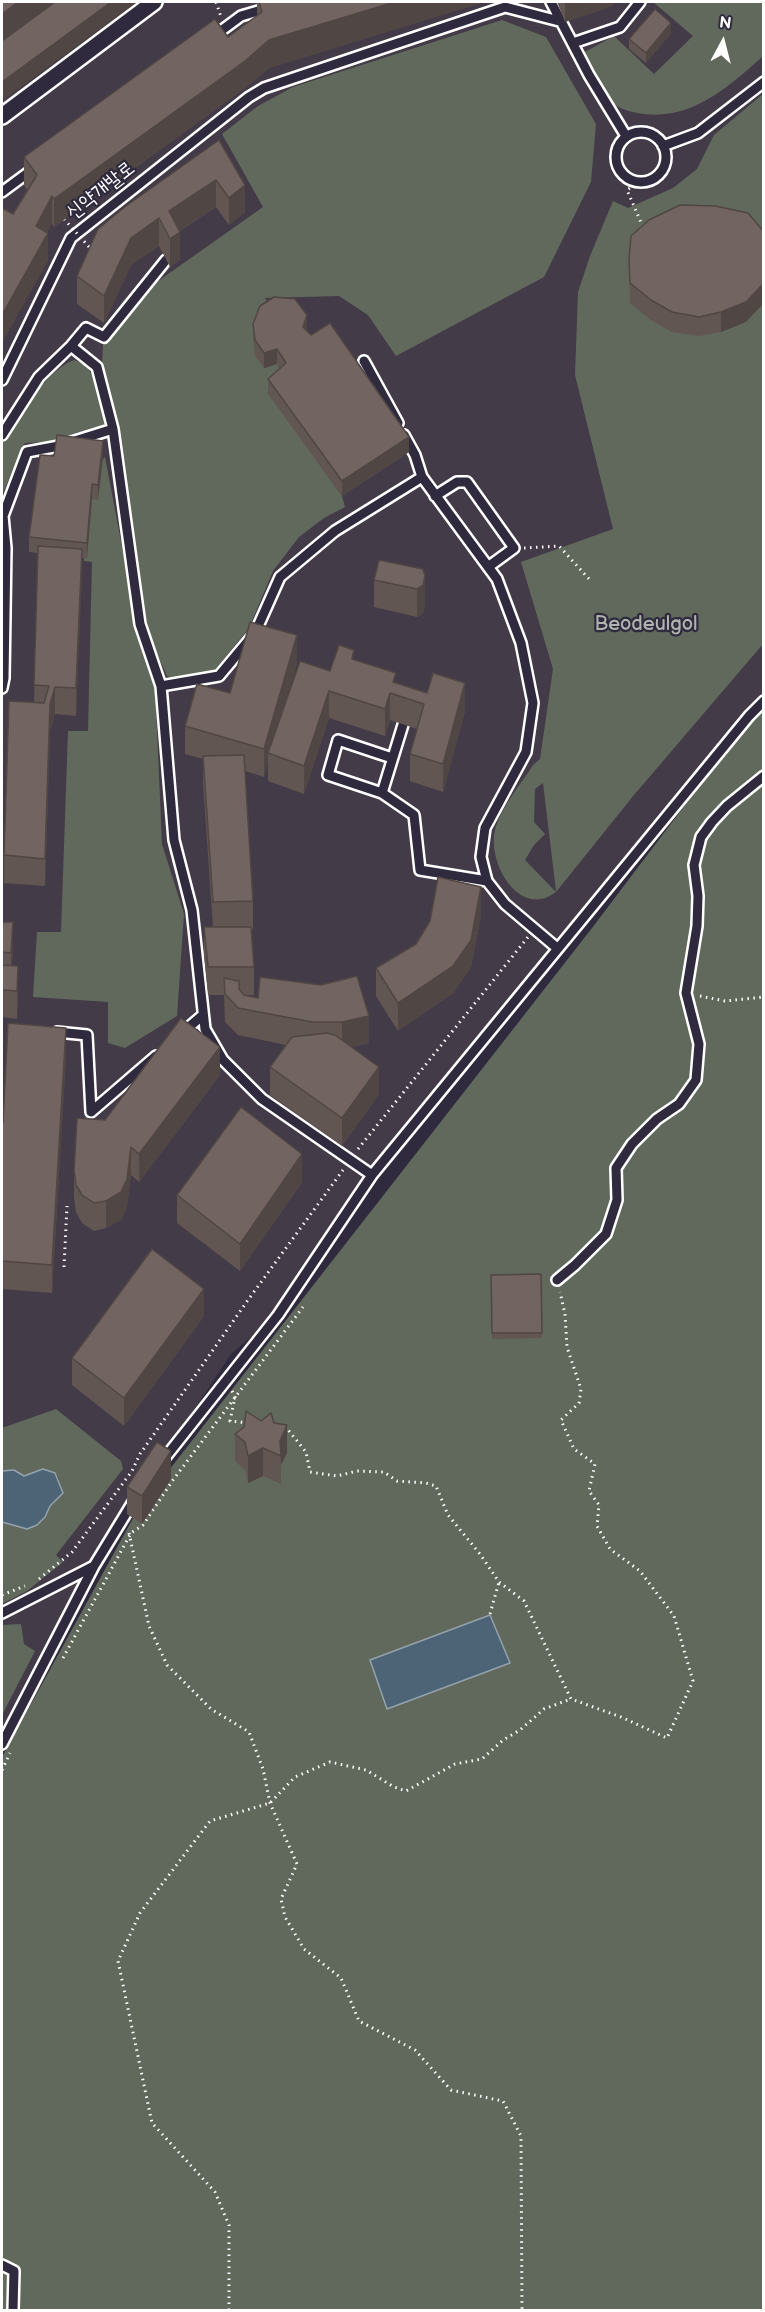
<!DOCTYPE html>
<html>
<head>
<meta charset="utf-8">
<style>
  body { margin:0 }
  #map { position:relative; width:765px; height:2312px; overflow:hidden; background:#2f2a3d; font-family:"Balsamiq Sans",sans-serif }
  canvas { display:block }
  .frame { position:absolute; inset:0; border:3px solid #fff; pointer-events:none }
  .north { position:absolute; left:693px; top:12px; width:60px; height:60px; -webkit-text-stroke:4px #2f2a3d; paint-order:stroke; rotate:7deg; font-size:16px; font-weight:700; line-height:24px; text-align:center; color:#fff }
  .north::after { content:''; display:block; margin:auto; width:21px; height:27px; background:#fff; clip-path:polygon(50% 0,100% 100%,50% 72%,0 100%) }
</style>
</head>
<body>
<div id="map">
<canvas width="765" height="2312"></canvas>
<div class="frame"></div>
<div class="north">N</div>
</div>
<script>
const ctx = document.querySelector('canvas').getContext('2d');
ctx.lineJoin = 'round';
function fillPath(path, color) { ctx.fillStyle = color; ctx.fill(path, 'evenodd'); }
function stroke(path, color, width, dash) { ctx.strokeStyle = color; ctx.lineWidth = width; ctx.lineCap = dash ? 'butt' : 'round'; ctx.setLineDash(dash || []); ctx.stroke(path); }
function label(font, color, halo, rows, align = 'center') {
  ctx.font = font + ' "Balsamiq Sans","Poor Story",sans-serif'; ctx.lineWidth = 4.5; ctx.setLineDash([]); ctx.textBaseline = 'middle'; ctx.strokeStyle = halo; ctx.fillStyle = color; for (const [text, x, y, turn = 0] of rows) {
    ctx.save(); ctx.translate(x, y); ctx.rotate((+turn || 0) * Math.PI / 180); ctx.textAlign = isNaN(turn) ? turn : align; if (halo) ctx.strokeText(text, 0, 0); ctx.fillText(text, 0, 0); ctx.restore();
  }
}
fillPath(new Path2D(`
  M2 2H763V701L372 1175 278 1315 231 1354 125 1515 2 1744Z`), '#433b48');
fillPath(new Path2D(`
  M653 2H763V56C730 86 692 120 644 114 635 113 621 110 614 104 601 91 592 69 583 53L614 36 654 74 693 36Z
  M502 20 546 37 596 124 591 182 544 277 396 356 368 315 339 296 265 298 274 312 264 368 277 364 286 378 269 394 342 496 345 507 324 518 299 537 273 571 249 628 214 671 175 679 167 676 148 633 119 452 102 365 103 344 137 296 263 207 222 134 258 106 293 87Z
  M763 94V644L634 795 556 892C519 920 487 862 495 830 500 809 521 784 533 765L540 759 553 669 521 562 613 529 575 375 578 292 590 256 613 201 628 208 673 188 697 169 714 135ZM543 783 556 891V892L525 860 534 845 545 834 534 822 535 789Z
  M74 360C98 367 102 401 107 422 90 441 49 442 25 443L2 495C2 482 0 456 2 444 10 421 50 368 74 360Z
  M105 457 137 626 155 684 162 844 184 914 177 1016 125 1048 108 1043V1002L33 997 37 932H61L68 731H88L92 562 84 561 88 479Z
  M763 702V2310H2V1757L137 1511 592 928Z
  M56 1409 121 1461 123 1469 56 1555 63 1562 27 1591 2 1604V1522L27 1529 45 1517 59 1479 55 1473 43 1469 24 1476 14 1470 2 1471V1428Z
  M21 1624 24 1644 35 1651 2 1715V1625Z`), '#61695c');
const water = new Path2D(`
  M43 1469 55 1473 63 1493 50 1506 45 1517 37 1525 27 1529 2 1522V1471L14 1470 24 1476Z
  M490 1615 510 1663 387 1709 370 1660Z`);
fillPath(water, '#4c6476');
stroke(water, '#94a2ad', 1.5);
const service = new Path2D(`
  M551 2 589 75 626 136
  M214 36 241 16 289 2
  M573 43 620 27 640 2
  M616 157a25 25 0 1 1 50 0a25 25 0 1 1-50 0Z
  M663 146 698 133 764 82
  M2 192 33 169
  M71 346 86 328 104 337 166 260
  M364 361 398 423
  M2 380 71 238 249 97 264 88 505 7 559 21
  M2 435 39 377 71 346 97 367 113 429 140 624 161 686 174 840 192 910 205 1029 223 1060 262 1099 372 1175
  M404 435 415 455 422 477
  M435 496 457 482H467L514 548 488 567
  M161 686 219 676 255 633 280 577 335 531 422 477 497 579 521 643 533 703 526 752 485 828 481 857 487 881 505 904 557 948
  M2 688 4 678 6 548 3 516 27 452 59 446 113 429
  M392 758 338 740 328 775 382 793 414 815 420 870 487 881
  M382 793 406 715
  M57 1032 87 1035 91 1112 156 1056
  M182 1033 203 1015
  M557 1280 575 1265 606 1234 617 1200 616 1168 632 1144 657 1119 679 1104 696 1080 699 1044 686 993 697 926 698 896 694 865 701 837 712 822 727 806 764 776
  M164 1459 278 1315 372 1175 749 716 764 701
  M2 1613 94 1566
  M2 1744 94 1566 133 1502
  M2 2265 14 2271 13 2310`);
const pedestrian = new Path2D(`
  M2 116 154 2`);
stroke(service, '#fff', 14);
stroke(pedestrian, '#fff', 20);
stroke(new Path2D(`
  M216 2 221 17
  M640 182 627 190 643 227
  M524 548 559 546 590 580
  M700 996 725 1001 764 997
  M358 1149 528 937
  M64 1267 67 1206
  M232 1391 235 1397 230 1421 248 1423
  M285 1426 306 1452 310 1472 337 1476 357 1471 384 1472 397 1481 426 1483 436 1486 448 1515 480 1554 499 1582 524 1601 571 1699 621 1717 667 1738 693 1681 674 1616 640 1571 610 1549 597 1526 599 1505 589 1491 595 1464 574 1449 561 1420 579 1403 581 1389 567 1347 565 1314 560 1292
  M129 1533 149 1626 167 1665 211 1709 249 1732 263 1769 270 1803 297 1864 281 1899 285 1917 304 1949 341 1978 359 2021 415 2050 451 2090 503 2101 521 2136 522 2310
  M39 1579 72 1552 132 1471 140 1454 248 1300 343 1170
  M2 1595 25 1586
  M490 1614 499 1582
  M63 1658 131 1533 143 1525 173 1480 303 1307
  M2 1770 10 1753
  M229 2310V2225L215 2192 152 2123 118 1961 140 1913 210 1821 270 1803 295 1777 330 1762 366 1770 394 1787 406 1791 455 1764 482 1759 503 1740 520 1730 544 1709 571 1699`), '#fff', 3, [1.5, 4.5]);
stroke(service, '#2f2a3d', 9);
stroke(pedestrian, '#2f2a3d', 15);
stroke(new Path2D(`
  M64 219 91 249`), '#fff', 3, [1.5, 4.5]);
fillPath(new Path2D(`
  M257 2H484L269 68 245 88 54 227 52 223 47 232 48 261 13 214 27 190 24 185V157L228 37 257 16Z
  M557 2H614L612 6 565 22Z
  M671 33 646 63 629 49V39Z
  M219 140 245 212 229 225 216 207 180 231V260L170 267 159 246 131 265 104 323 77 304V276Z
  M629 260 746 322 721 332 699 336 672 332 651 320 630 303Z
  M253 324 307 331 409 452 342 496 268 394V379L280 368 277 364 264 368 255 356 253 339Z
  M54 456 103 457 98 500 92 499 87 558H82L76 716 55 714 50 731 45 886 4 883V855L34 703 38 553 29 552V537Z
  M423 569 425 604 423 613 417 617 374 607V580Z
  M354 660 396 683 465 711 443 792 410 781V754L417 729 390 720 385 736 329 718 304 794 268 781V760L264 777 245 771 253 901V929H251L254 967V995H243L258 998 321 985 369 1043 352 1047 379 1094 342 1146 270 1095V1067L286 1045 238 1035 225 1022 224 995H208L204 955V927H213L203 783V759L185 754V726L230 693 297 663 282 715 330 671Z
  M481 915 471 967 453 993 398 1031 376 996V968Z
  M2 922 13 950 12 966 18 994 17 1019 2 1017Z
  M66 1056 52 1293 2 1289V1122H3Z
  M220 1075 139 1182 131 1175 127 1206 121 1220 106 1228 94 1231 82 1223 76 1212 74 1198V1171L105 1120Z
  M302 1182 240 1271 177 1223V1195Z
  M541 1274 542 1338 492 1339 491 1275Z
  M204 1316 124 1426 72 1385V1358Z
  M261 1421 274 1423 287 1453 281 1465V1484L263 1476 248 1483 245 1470 235 1461V1434Z
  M171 1479 142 1524 127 1514V1487Z`), '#625653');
fillPath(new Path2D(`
  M18 2H70L2 50V14Z
  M111 2H137L2 101V82Z
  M395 2H484L269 68 245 88 54 227V199L269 40Z
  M565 2H614L612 6 565 22Z
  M671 23V33L646 63V53Z
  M216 180V207L169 238V211Z
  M245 185V212L229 225V198Z
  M52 196V223L36 254V226Z
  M159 218V246L131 265 104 323V296L131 238Z
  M180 232V260L170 267V239Z
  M48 233V261L2 343V315Z
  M764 283V303L746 322 721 332V312Z
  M307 315V330L303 342V327Z
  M277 349V364L264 368V353Z
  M409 437V452L342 496V481Z
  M103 441V457L98 500V485Z
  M92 484V499L87 558V543Z
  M82 549V577L76 716V688Z
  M425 576V604L423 613 417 617V589Z
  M297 635V663L270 754 268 753V760L264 777V749Z
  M465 683V711L443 792V764Z
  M55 687V714L50 731 45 886V859L50 704Z
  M329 691V718L304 794V766Z
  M390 693V720L385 736V709Z
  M481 887V915L471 967 453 993 398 1031V1003Z
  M13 922V950L11 980V953Z
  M18 966V994L17 1019V991Z
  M369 1016V1043L342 1049V1022Z
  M66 1028V1056L52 1293V1265Z
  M220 1047V1075L139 1182V1154Z
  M379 1067V1094L342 1146V1118Z
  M131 1147V1175L127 1206 121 1220 106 1228V1201Z
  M302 1154V1182L240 1271V1244Z
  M204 1289V1316L124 1426V1398Z
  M287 1425V1453L281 1465 280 1441Z
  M263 1448V1476L248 1483V1456Z
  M171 1451V1479L142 1524V1496Z`), '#504643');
const building = new Path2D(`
  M2 2H18L2 14Z
  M55 2H111L2 82V41Z
  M259 2H395L269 40 245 61 54 199 52 196 36 226 48 233 2 315V208L13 214 37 175 24 157 215 19 228 37 262 12Z
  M655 9 671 23 646 53 629 39Z
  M219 140 245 185 229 198 216 180 169 211 180 232 170 239 159 218 131 238 104 296 77 276 98 229 126 206Z
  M680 205 715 206 748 213 764 232V283L746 302 721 312 699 317 672 312 651 300 630 283 629 260 631 236 649 220Z
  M274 297 295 299 307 315 303 327 311 335 330 323 409 437 342 481 268 379 286 363 277 349 264 353 255 340 253 324 260 306Z
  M57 435 103 441 98 485 92 484 87 543 29 537 40 455 54 456Z
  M38 546 82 549 76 688 55 687 50 704 45 859 4 855 9 701 44 703 49 686 34 685Z
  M379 560 423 569 425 576 423 585 417 589 374 580Z
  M250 622 297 635 264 749 185 726 197 684 230 693Z
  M339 645 354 650 352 659 396 673 393 682 427 693 433 673 465 683 443 764 410 754 424 704 390 693 385 709 329 691 304 766 268 753 300 661 330 671Z
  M244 755 253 901 213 902 203 756Z
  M438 877 481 887 471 940 453 966 398 1003 376 968 416 944 430 921Z
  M2 922H13L11 953 2 952Z
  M204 927H251L254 967H208Z
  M2 965 18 966 17 991 2 990Z
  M357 976 369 1016 342 1022H312L238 1008 225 994 224 978 239 981V989L244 995 258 998 260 977 321 985Z
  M181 1018 220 1047 139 1154 131 1147 127 1179 121 1192 106 1201 94 1203 82 1195 76 1185 74 1171 77 1118 105 1120Z
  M8 1023 66 1028 52 1265 2 1261V1122H3Z
  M327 1033 335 1035 379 1067 342 1118 270 1067 292 1037Z
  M241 1107 302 1154 240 1244 177 1195Z
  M152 1249 204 1289 124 1398 72 1358Z
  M541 1274 542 1333H492L491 1275Z
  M246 1411 261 1421 271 1413 274 1423 287 1425 280 1441 281 1456 263 1448 248 1456 245 1442 235 1434 244 1427Z
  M157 1442 171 1451 142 1496 127 1487Z`);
fillPath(building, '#726460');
stroke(building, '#504643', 1.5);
label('20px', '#fff', '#2f2a3d', [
  ["신약개발로",101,191,-38]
]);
label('20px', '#b0b4ae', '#2f2a3d', [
  ["Beodeulgol",646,625]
]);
</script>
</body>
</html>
